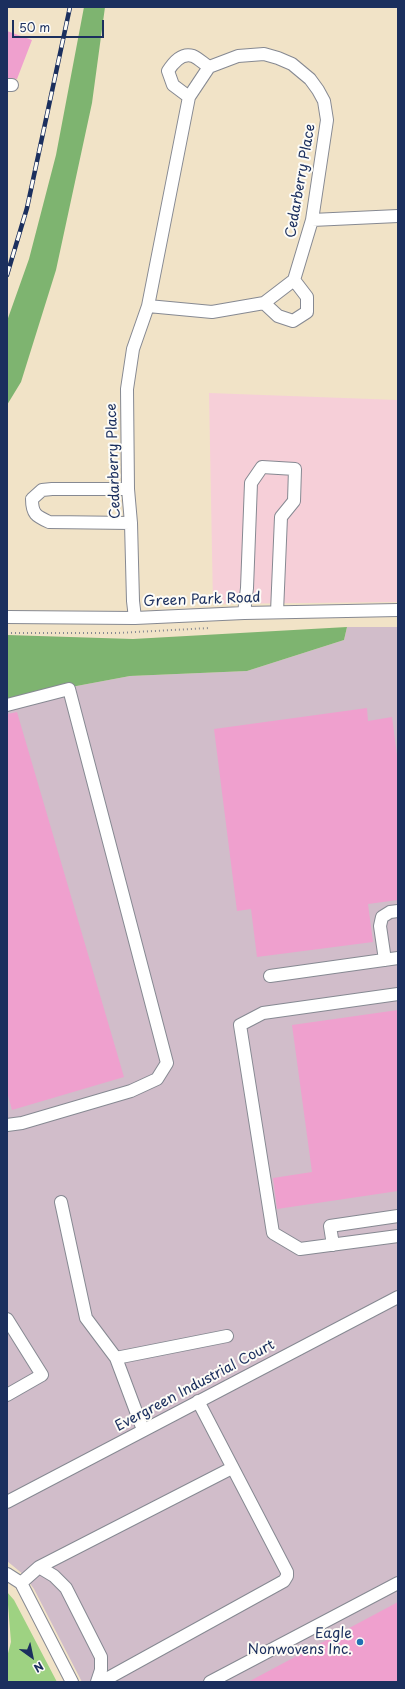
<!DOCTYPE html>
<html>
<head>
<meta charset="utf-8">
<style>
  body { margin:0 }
  #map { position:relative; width:405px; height:1689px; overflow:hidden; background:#f1e3c7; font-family:"Playpen Sans",sans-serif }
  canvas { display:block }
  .frame { position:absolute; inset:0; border:8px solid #1b2f5e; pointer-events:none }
  .north { position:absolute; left:12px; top:1637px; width:40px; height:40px; -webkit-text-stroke:3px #fdfcf7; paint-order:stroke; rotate:147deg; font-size:11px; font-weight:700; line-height:16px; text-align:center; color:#1b2f5e }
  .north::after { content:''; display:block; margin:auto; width:14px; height:18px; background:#1b2f5e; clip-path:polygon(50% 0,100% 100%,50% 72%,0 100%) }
  .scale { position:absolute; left:12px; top:20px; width:92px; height:18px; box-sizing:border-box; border:2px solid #1b2f5e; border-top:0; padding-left:5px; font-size:12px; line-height:14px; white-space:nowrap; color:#1b2f5e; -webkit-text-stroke:3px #fdfcf7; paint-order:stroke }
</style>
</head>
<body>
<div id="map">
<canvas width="405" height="1689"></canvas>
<div class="frame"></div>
<div class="north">N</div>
<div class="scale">50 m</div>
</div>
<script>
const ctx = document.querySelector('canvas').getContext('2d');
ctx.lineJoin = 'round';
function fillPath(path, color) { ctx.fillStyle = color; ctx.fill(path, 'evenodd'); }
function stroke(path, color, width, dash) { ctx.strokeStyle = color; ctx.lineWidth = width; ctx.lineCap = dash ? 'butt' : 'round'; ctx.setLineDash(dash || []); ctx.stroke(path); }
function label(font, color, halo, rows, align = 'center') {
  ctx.font = font + ' "Playpen Sans",sans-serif'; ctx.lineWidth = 4; ctx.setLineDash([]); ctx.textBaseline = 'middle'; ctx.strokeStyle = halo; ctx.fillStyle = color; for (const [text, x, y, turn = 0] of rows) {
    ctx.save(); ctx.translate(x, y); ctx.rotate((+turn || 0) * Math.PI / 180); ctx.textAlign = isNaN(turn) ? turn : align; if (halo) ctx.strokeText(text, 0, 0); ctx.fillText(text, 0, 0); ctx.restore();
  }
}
fillPath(new Path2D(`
  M209 393 398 400V602L213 604Z`), '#f6cfd8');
fillPath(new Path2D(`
  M347 627H398V1682H82L34 1589 24 1575 7 1561V699L130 676 247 671 344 640Z`), '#d1bdca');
fillPath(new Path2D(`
  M7 1592 14 1600 57 1682H7V1657L11 1642Z`), '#9ed282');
fillPath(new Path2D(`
  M84 7H105L92 103 56 270 21 382 7 405V321L29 259 56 155Z
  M347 627 344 640 247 671 130 676 7 699V635L133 639Z`), '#7eb470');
fillPath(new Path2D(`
  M7 31 32 40 17 79 7 78Z
  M367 708 368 721 392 717 398 763V900L368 904 373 942 257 957 251 909 237 911 214 729Z
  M17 712 124 1077 12 1110 7 1092V714Z
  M398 1010V1191L277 1209 273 1178 312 1172 292 1025Z
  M398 1602V1682H248Z`), '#efa0ce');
const minor = new Path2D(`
  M7 85H12
  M189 97 173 85 168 71C173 63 181 52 193 56 198 58 204 64 209 67
  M312 220 398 216
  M264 303 278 316 293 321 307 312V297L294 280
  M128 489H52L42 490 32 499C32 514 36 516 49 522L131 523
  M244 613 247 588 251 483 262 467 295 469 294 501 281 517 277 612
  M7 617 135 618 244 613 398 610
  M135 618 133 601 131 523 128 489 127 389 133 349 148 306 212 312 264 303 294 280 312 220 327 120 324 101 318 90 310 79 292 64 278 58 264 54 238 56 209 67 189 97 148 306
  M7 705 69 689 167 1063 157 1079 131 1091 22 1123 7 1125
  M385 960 380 926 382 917 390 912 398 911
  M270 976 398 958
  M398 994 263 1013 240 1025 273 1233 300 1249 398 1236
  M61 1202 86 1318 116 1358 143 1430
  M333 1245 330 1226 398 1216
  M7 1319 42 1375 7 1395
  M116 1358 227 1336
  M7 1502 398 1297
  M39 1567 54 1576 66 1588 101 1657V1670L97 1682
  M7 1574 21 1583 72 1682
  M21 1583 39 1567 232 1468
  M101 1682 284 1581 287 1576V1572L198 1401
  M210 1682 398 1583`);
stroke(minor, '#868992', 14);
stroke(new Path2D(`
  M7 633H117L210 628`), '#868992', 2, [1, 3]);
stroke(minor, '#fff', 12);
const rail = new Path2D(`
  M7 275 27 208 70 7`);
stroke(rail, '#1b2f5e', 4.5);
stroke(rail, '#fdfcf7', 3, [9]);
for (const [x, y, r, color] of [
  [360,1642,4,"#1f6fb2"]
]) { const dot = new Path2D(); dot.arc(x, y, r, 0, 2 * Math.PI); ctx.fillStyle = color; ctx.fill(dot); stroke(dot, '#fdfcf7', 1.5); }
label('14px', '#1b2f5e', '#fdfcf7', [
  ["Cedarberry Place",301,181,-80],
  ["Cedarberry Place",114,461,-92],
  ["Green Park Road",202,600,-2],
  ["Evergreen Industrial Court",195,1386,-28]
]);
label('14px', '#1b2f5e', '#fdfcf7', [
  ["Eagle",352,1634],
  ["Nonwovens Inc.",352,1650]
], 'right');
</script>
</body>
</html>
